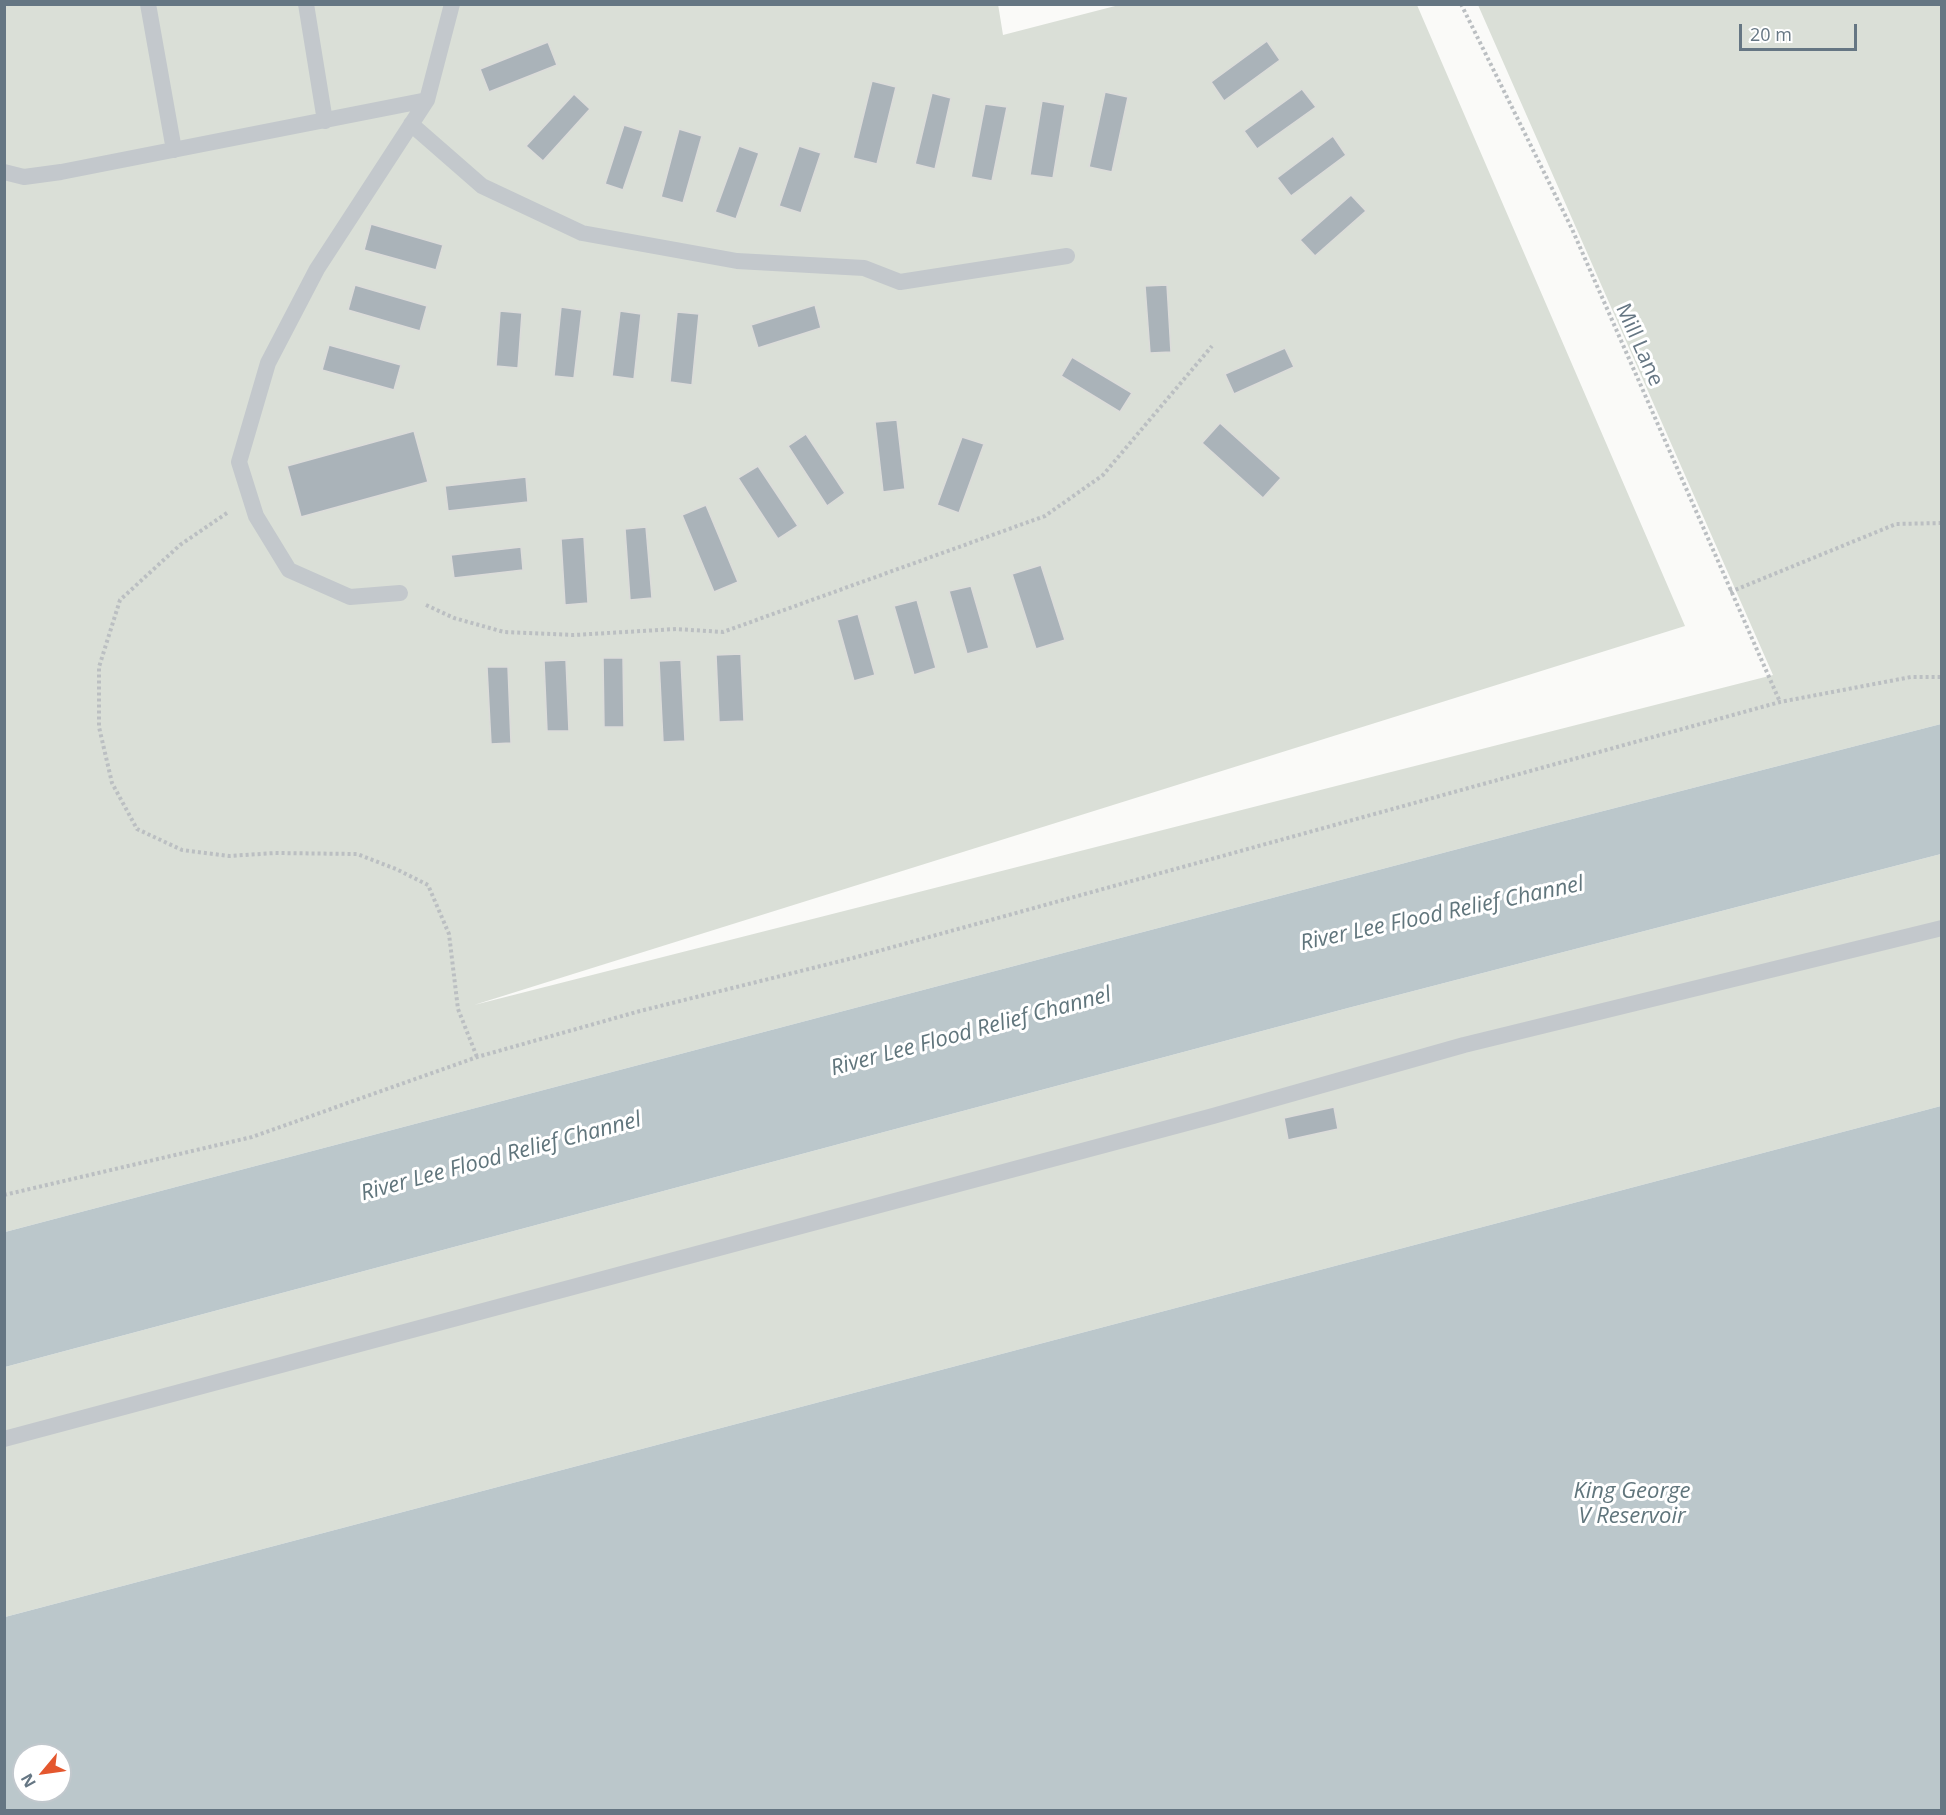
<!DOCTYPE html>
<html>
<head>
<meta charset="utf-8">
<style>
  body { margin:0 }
  #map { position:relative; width:1946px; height:1815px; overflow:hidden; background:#fafaf8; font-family:"Open Sans",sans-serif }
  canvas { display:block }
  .frame { position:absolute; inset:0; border:6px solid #657683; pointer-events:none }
  .north { position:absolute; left:12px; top:1743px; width:60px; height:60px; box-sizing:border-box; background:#fff; border:2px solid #c1c8cd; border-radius:50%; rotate:241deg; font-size:16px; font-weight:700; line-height:24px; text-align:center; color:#657683 }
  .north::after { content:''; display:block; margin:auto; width:21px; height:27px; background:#e4572e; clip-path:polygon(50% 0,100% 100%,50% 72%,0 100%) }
  .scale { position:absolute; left:1739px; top:24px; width:118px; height:27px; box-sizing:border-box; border:3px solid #657683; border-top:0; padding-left:8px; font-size:18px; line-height:21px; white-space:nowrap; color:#657683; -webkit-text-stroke:4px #fff; paint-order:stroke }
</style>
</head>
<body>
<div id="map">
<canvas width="1946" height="1815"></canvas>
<div class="frame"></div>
<div class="north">N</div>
<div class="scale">20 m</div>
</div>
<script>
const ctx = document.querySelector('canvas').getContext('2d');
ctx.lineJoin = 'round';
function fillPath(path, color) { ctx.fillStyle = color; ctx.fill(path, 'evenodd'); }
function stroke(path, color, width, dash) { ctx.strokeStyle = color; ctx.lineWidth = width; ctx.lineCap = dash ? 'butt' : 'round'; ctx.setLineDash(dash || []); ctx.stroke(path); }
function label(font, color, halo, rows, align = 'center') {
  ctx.font = font + ' "Open Sans",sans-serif'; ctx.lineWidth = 6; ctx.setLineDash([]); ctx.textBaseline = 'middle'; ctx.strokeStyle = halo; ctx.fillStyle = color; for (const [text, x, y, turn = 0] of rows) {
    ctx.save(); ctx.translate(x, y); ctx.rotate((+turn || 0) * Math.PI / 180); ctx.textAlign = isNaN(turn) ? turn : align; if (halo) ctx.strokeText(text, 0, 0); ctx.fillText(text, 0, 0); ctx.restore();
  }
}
fillPath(new Path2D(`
  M998 4 1003 35 1119 5H1417L1685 626 474 1005 1773 675 1478 5H1941V724L1549 825 5 1232V5Z
  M1941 854V1106L5 1617V1367L1348 1008Z`), '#dadfd7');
fillPath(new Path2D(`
  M1941 724V854L1348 1008 5 1367V1232L1549 825Z
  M1941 1106V1810H5V1617ZM24 1755H60V1791H24Z`), '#bbc7cb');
const building = new Path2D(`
  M1267 41 1280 60 1224 101 1211 82Z
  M548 42 557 65 489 92 480 69Z
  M872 81 896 87 877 164 853 158Z
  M1302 89 1316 107 1257 149 1244 131Z
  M1105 92 1128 97 1112 172 1089 167Z
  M932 93 951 98 935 169 915 164Z
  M574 94 590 109 543 161 526 146Z
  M1042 101 1065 105 1053 178 1030 175Z
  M985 104 1007 107 992 181 971 177Z
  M624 125 643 131 623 190 605 184Z
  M679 129 702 136 683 203 661 197Z
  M1333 136 1346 155 1291 196 1277 178Z
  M739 146 759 153 736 219 715 212Z
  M799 146 821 153 801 213 779 206Z
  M1351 195 1366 211 1315 256 1300 240Z
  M371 224 443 245 436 270 364 250Z
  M355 285 427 306 420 331 348 310Z
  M1167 285 1171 352 1150 353 1145 286Z
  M815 305 821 328 758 348 751 325Z
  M561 307 582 310 574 378 554 376Z
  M500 311 522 313 518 368 496 366Z
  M620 311 641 314 634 379 612 376Z
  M677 312 699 314 692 385 670 382Z
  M329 345 401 365 394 390 322 370Z
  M1285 348 1294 367 1234 394 1225 374Z
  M1072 357 1132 393 1120 412 1061 376Z
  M897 420 905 489 883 492 875 422Z
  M1220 423 1281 478 1263 498 1202 443Z
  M414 431 428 482 301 517 287 466Z
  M806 434 845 493 827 506 788 446Z
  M962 437 984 444 959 513 937 505Z
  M758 466 798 526 778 539 738 478Z
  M526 477 528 502 448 511 445 486Z
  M706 505 738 582 714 592 682 515Z
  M646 527 652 598 630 600 625 529Z
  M584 537 588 603 565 605 561 539Z
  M521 547 523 570 454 578 451 555Z
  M1041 565 1065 640 1036 649 1012 574Z
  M971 586 989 648 967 654 949 591Z
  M917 600 936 668 914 675 894 606Z
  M858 614 875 675 854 681 837 620Z
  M741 654 744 721 719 722 716 655Z
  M603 658H623L624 727H604Z
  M566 660 569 731H547L544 661Z
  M681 660 685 741 663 742 659 661Z
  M487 667H508L511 743 491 744Z
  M1334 1107 1338 1129 1288 1140 1284 1118Z`);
fillPath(building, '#aab3b9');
stroke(building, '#dcdcda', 1.5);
stroke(new Path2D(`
  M1461 4 1572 229 1780 702
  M227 513 180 545 120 600 99 667V727L112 783 137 829 182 850 229 856 275 853 357 854 396 869 428 885 449 934 458 1009 477 1057
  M1730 592 1896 524 1942 523
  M426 605 454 618 504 632 574 635 676 629 723 632 1045 516 1103 475 1212 346
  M4 1195 252 1137 477 1057 640 1011 853 958 1780 702 1911 677H1942`), '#bbbfc2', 4, [3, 3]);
stroke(new Path2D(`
  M148 4 174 150
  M306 4 325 121
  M411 124 482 186 582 233 737 261 864 268 900 282 1067 256
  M4 172 24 177 61 172 427 100
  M400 593 350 597 289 570 256 516 239 462 268 363 317 269 427 100 452 4
  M4 1439 1213 1116 1464 1045 1942 928`), '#c3c8cc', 16);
label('21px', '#657683', '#fff', [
  ["Mill Lane",1639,345,66]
]);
label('italic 22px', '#60757c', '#fff', [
  ["River Lee Flood Relief Channel",1442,914,-12],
  ["River Lee Flood Relief Channel",971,1032,-15],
  ["River Lee Flood Relief Channel",501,1157,-15],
  ["King George",1632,1492],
  ["V Reservoir",1632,1517]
]);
</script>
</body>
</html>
